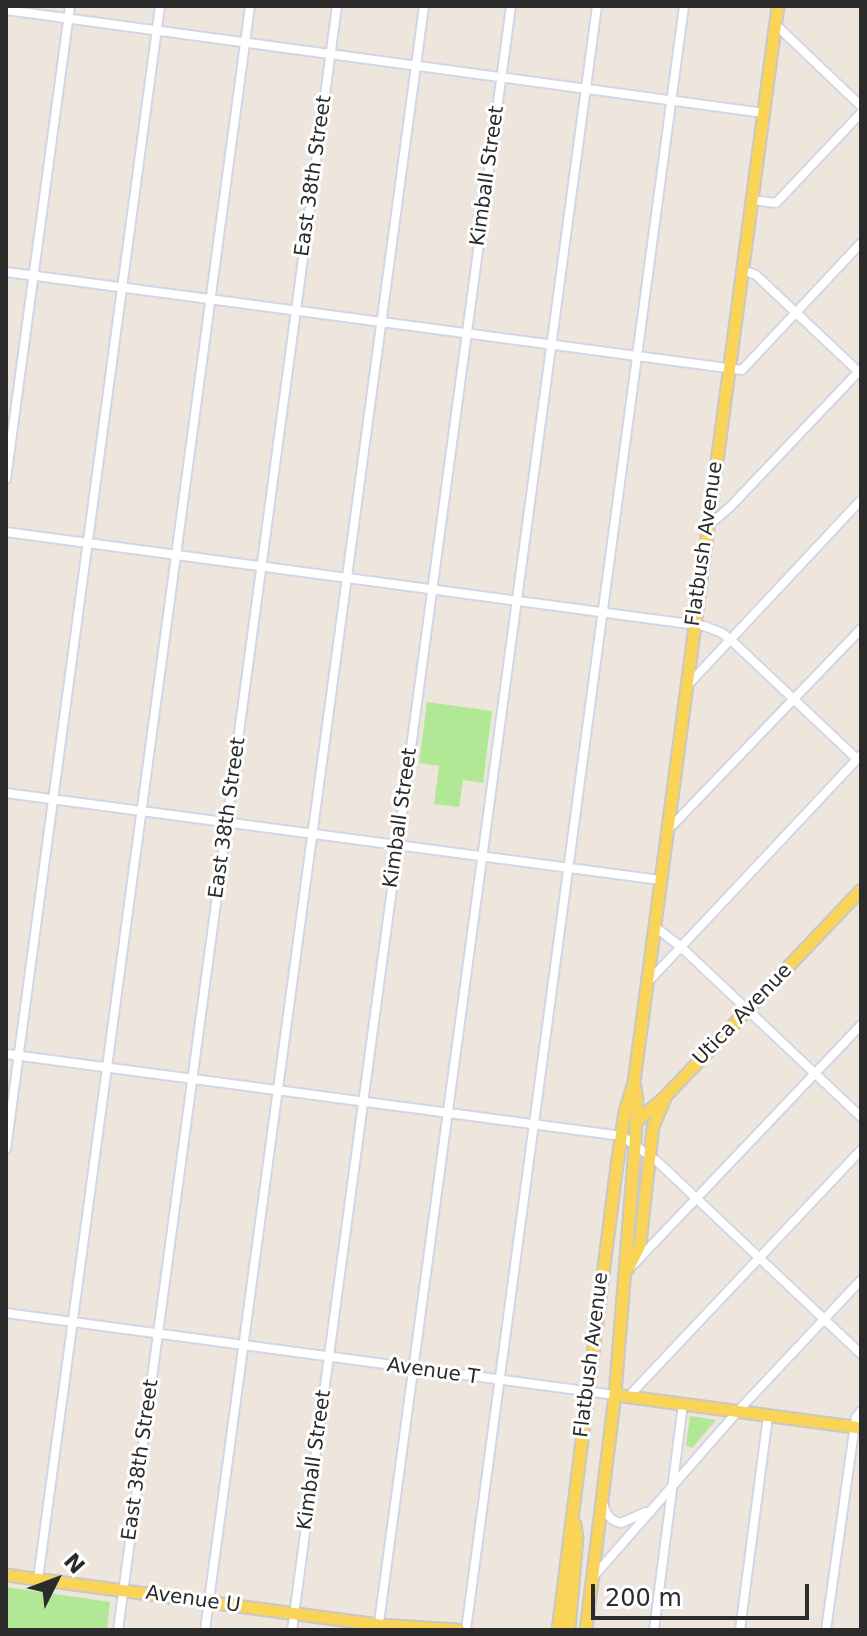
<!DOCTYPE html>
<html>
<head>
<meta charset="utf-8">
<style>
  body { margin:0 }
  #map { position:relative; width:867px; height:1636px; overflow:hidden; background:#eee6dc; font-family:"DejaVu Sans",sans-serif }
  canvas { display:block }
  .frame { position:absolute; inset:0; border:8px solid #2b2b2b; pointer-events:none }
  .north { position:absolute; left:16px; top:1540px; width:80px; height:80px; -webkit-text-stroke:6px #fff; paint-order:stroke; rotate:48deg; font-size:22px; font-weight:700; line-height:32px; text-align:center; color:#2b2b2b }
  .north::after { content:''; display:block; margin:auto; width:28px; height:36px; background:#2b2b2b; clip-path:polygon(50% 0,100% 100%,50% 72%,0 100%) }
  .scale { position:absolute; left:591px; top:1584px; width:218px; height:36px; box-sizing:border-box; border:4px solid #2b2b2b; border-top:0; padding-left:10px; font-size:24px; line-height:28px; white-space:nowrap; color:#2b2b2b; -webkit-text-stroke:6px #fff; paint-order:stroke }
</style>
</head>
<body>
<div id="map">
<canvas width="867" height="1636"></canvas>
<div class="frame"></div>
<div class="north">N</div>
<div class="scale">200 m</div>
</div>
<script>
const ctx = document.querySelector('canvas').getContext('2d');
ctx.lineJoin = 'round';
function fillPath(path, color) { ctx.fillStyle = color; ctx.fill(path, 'evenodd'); }
function stroke(path, color, width, dash) { ctx.strokeStyle = color; ctx.lineWidth = width; ctx.lineCap = dash ? 'butt' : 'round'; ctx.setLineDash(dash || []); ctx.stroke(path); }
function label(font, color, halo, rows, align = 'center') {
  ctx.font = font + ' "DejaVu Sans",sans-serif'; ctx.lineWidth = 6; ctx.setLineDash([]); ctx.textBaseline = 'middle'; ctx.strokeStyle = halo; ctx.fillStyle = color; for (const [text, x, y, turn = 0] of rows) {
    ctx.save(); ctx.translate(x, y); ctx.rotate((+turn || 0) * Math.PI / 180); ctx.textAlign = isNaN(turn) ? turn : align; if (halo) ctx.strokeText(text, 0, 0); ctx.fillText(text, 0, 0); ctx.restore();
  }
}
fillPath(new Path2D(`
  M427 702 492 711 483 783 463 780 459 807 434 804 439 766 419 763Z
  M690 1416 716 1420 692 1448 686 1445Z
  M6 1587 110 1602 107 1630H6Z`), '#b1e896');
const minor = new Path2D(`
  M6 10 764 113
  M776 25 861 106
  M752 200 776 203 861 113
  M743 270 756 275 861 374
  M6 272 742 370 861 243
  M6 479 70 6
  M708 526 731 506 861 369
  M6 532 704 626 722 633 731 640 857 759
  M686 687 861 500
  M6 793 660 880
  M666 832 861 629
  M654 926 681 947 861 1117
  M647 983 861 755
  M6 1054 622 1136 658 1162 861 1354
  M6 1149 160 6
  M633 1265 861 1025
  M6 1313 615 1395
  M628 1397 861 1150
  M604 1505C605 1515 612 1521 621 1523L646 1512
  M594 1576 737 1412 861 1280
  M38 1579 250 6
  M118 1630 337 6
  M205 1630 424 6
  M292 1630 511 6
  M378 1630 597 6
  M466 1630 684 6
  M654 1630 683 1404
  M740 1630 768 1416
  M826 1630 856 1417 861 1411`);
const major = new Path2D(`
  M636 1122 666 1096 861 890
  M628 1269 640 1245 653 1127 666 1096
  M615 1395 861 1428
  M6 1575 379 1625 459 1630
  M558 1630 617 1165 625 1111 634 1082 778 6
  M569 1630 577 1538 575 1524
  M586 1630 615 1395 635 1146 637 1100 635 1087`);
stroke(minor, '#d2d5e5', 12);
stroke(major, '#c8c8c8', 15);
stroke(minor, '#fff', 8);
stroke(major, '#f9d456', 11);
label('20px', '#2b2b2b', '#fff', [
  ["East 38th Street",314,176,-82],
  ["Kimball Street",488,176,-82],
  ["Flatbush Avenue",705,544,-82],
  ["East 38th Street",228,818,-82],
  ["Kimball Street",401,818,-82],
  ["Utica Avenue",743,1015,-46],
  ["Flatbush Avenue",592,1355,-83],
  ["Avenue T",433,1372,8],
  ["East 38th Street",141,1460,-82],
  ["Kimball Street",315,1460,-82],
  ["Avenue U",193,1600,8]
]);
</script>
</body>
</html>
